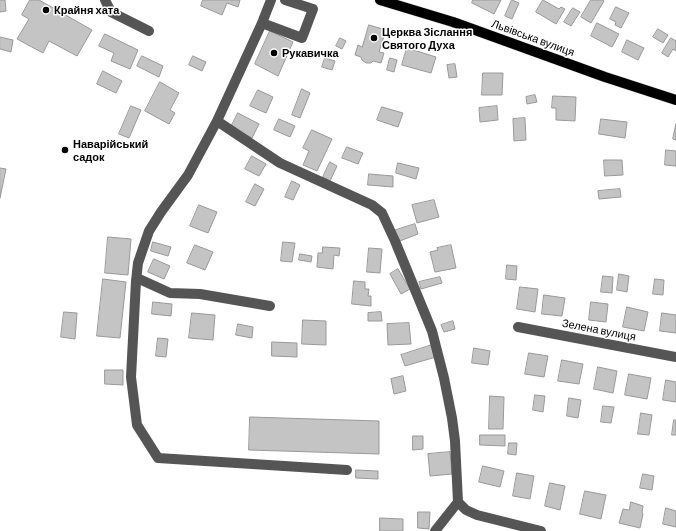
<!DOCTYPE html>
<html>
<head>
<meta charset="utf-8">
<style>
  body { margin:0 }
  canvas { display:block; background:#fff }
</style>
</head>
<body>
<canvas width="676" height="531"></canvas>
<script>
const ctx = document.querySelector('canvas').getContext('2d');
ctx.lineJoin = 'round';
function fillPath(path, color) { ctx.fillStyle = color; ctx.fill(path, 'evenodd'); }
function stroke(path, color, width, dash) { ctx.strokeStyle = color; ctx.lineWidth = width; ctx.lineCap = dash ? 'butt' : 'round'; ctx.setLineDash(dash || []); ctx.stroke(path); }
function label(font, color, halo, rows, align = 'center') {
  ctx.font = font + ' Barlow,sans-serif'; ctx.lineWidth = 3; ctx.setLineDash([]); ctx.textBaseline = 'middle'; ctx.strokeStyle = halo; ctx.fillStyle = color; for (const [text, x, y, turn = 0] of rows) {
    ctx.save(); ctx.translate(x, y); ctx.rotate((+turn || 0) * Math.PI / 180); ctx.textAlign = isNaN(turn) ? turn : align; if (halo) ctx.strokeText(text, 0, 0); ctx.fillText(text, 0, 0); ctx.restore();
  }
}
const building = new Path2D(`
  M0 0H5L6 11 0 12Z
  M30 0H39L92 30 77 56 49 41 43 53 17 39 29 19 22 15Z
  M203 0H240L238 7 227 3 222 15 201 6Z
  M473 0H501L494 14 472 3Z
  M512 0 519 3 512 19 505 16Z
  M543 0 559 9 561 7 565 9 556 24 536 12Z
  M591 0H603L604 1 591 23 581 17Z
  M616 7 629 13 621 28 615 25 616 22 610 19Z
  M573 8 580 12 571 26 564 22Z
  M597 23 619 34 612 47 591 36Z
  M369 25 386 30 379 52 384 53 381 63 373 61 371 63H366L362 60 361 57 355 55 358 45 362 47Z
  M658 29 668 35 663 43 653 37Z
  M270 31 293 42 278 76 255 64Z
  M105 34 138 50 130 69 111 61 114 53 99 46Z
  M0 37 13 40 11 52 0 49Z
  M340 38 346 41 342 49 336 46Z
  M671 38 676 41V51L673 49 668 57 662 53Z
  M627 40 644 48 638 60 622 52Z
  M407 48 436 57 431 73 402 65Z
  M142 56 163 66 159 77 137 66Z
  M193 56 206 62 202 71 189 65Z
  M325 58 335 61 332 70 322 67Z
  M390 58 397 60 394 72 387 70Z
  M455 64 457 77 449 78 447 65Z
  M103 71 122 81 116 93 97 84Z
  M483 73H503L502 95H482Z
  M160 82 179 93 170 110 175 113 169 124 145 111Z
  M302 89 310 93 300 118 292 115Z
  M258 90 273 97 266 113 250 106Z
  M535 95 537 102 527 104 526 97Z
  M553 96 576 97 575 121 556 120V108H552Z
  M131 106 141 110 129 138 119 134Z
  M497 106 498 120 480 122 479 108Z
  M382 107 403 113 398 127 377 120Z
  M238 113 259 124 252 138 231 127Z
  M525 118 526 140 514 141 513 119Z
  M279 119 295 126 290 137 274 130Z
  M601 119 627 122 625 138 599 134Z
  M676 124V140L673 139Z
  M312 130 332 139 317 171 303 165 309 151 303 148Z
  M347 147 363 153 358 164 342 158Z
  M666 150 676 151V166L665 165Z
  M252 156 266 164 259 176 245 169Z
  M604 160H622L623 175 605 176Z
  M330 162 337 166 330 181 323 177Z
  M398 163 419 168 416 179 396 173Z
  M0 168 6 169 0 198Z
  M369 174 393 176V187L368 185Z
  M292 181 300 185 293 200 285 197Z
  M255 184 264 189 255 206 246 202Z
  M620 189 621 197 599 199 598 191Z
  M434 200 439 217 417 223 412 205Z
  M199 205 217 212 208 233 190 226Z
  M415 224 418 234 397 242 393 231Z
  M108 237 131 239 128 275 105 273Z
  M153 242 171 247 168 256 151 251Z
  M283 242 295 243 292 262 281 261Z
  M195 245 213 252 205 270 187 263Z
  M451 245 456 268 435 272 430 252 438 250 437 248Z
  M323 247 340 248 339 256 334 255 333 269 317 267 318 253H322Z
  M369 248 382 249 380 273 367 272Z
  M300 254 312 256 311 262 299 260Z
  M154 259 170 266 164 279 148 272Z
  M507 265 517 266 516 280 506 279Z
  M398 269 410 289 401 294 390 274Z
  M619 274 629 276 627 292 617 290Z
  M603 276 613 277 612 293 601 292Z
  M440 277 442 283 421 289 419 282Z
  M103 279 126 282 120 338 97 336Z
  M655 279 664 280 663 295 653 294Z
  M354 281 365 282V289H369L368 296H371V306L352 304Z
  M520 287 538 289 535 312 517 309Z
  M544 295 565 298 562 316 542 314Z
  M153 302 172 304 171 316 152 314Z
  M591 302 608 304 606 322 589 320Z
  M627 307 648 312 644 331 623 327Z
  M64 312 77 313 75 339 61 337Z
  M381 312 382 321H368V313Z
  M192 313 215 315 213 340 189 338Z
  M662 313 676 315V333L660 331Z
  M303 320 326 321V345L302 344Z
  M453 321 455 329 444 332 441 325Z
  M409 323 411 344 388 345 387 324Z
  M238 324 253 327 252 338 236 335Z
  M158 338 168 339 166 357 156 356Z
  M272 342 297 343V357L272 356Z
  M432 345 436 357 405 366 401 355Z
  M474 348 490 351 488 365 472 363Z
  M529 353 548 356 544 377 525 374Z
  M562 360 583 364 579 384 558 381Z
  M598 367 617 371 613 393 594 389Z
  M105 370H123V385L105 384Z
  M629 374 651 378 647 399 625 395Z
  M403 376 406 391 394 394 391 379Z
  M666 380 676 382V402L663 400Z
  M535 395 545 396 543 412 533 410Z
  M490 396 504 397 503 429H489Z
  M569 398 581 400 578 418 567 416Z
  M603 406 614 407 611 423 601 422Z
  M641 413 652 415 649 435 638 434Z
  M250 417 379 421V454L249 450Z
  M674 420H676V435H672Z
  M480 435H505V446L480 445Z
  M413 436H423V449L413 450Z
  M509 443H517L516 455 508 454Z
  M450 452 452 474 430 476 428 454Z
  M483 466 504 471 500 487 479 482Z
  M356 470 378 471V479L356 478Z
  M517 473 534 476 530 499 513 496Z
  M643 474 654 476 652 490 640 488Z
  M550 483 565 486 560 510 545 506Z
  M585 491 606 495 601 519 580 514Z
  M631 502 643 506 642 513 643 514 640 528 619 523 623 509 629 510Z
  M666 508 676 511V527L663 524Z
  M418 512H430L429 529 418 528Z
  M380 518 403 519V531H380Z`);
fillPath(building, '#c4c4c4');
stroke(building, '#999', 1);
const major = new Path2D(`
  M380 0 453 22 605 77 676 100`);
stroke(major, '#dbdbdb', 11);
stroke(new Path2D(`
  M105 0 111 12 149 31
  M271 0 262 23 217 121 188 175 161 212 149 231 138 263 136 281 131 377 137 425 158 458 347 470
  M262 23 302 38 313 9 285 0
  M217 121 280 163 372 205 382 213 395 241 432 331 444 378 452 418 455 441 458 502 435 531
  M137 278 170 293 200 294 270 306
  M518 327 676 357
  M458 502 466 510 477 515 541 531`), '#555', 10);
stroke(major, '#000', 10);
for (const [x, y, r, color] of [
  [46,10,4,"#000"],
  [374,38,4,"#000"],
  [274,53,4,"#000"],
  [65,150,4,"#000"]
]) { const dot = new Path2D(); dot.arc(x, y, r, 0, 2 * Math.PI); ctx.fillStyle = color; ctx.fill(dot); stroke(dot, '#fff', 1.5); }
label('bold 11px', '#000', '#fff', [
  ["Крайня хата",54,10],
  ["Церква Зіслання",382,32],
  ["Святого Духа",382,45],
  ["Рукавичка",282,53],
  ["Наварійський",73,144],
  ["садок",73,157]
], 'left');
label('11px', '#000', '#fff', [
  ["Львівська вулиця",533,38,20],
  ["Зелена вулиця",599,330,11]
]);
</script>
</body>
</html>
